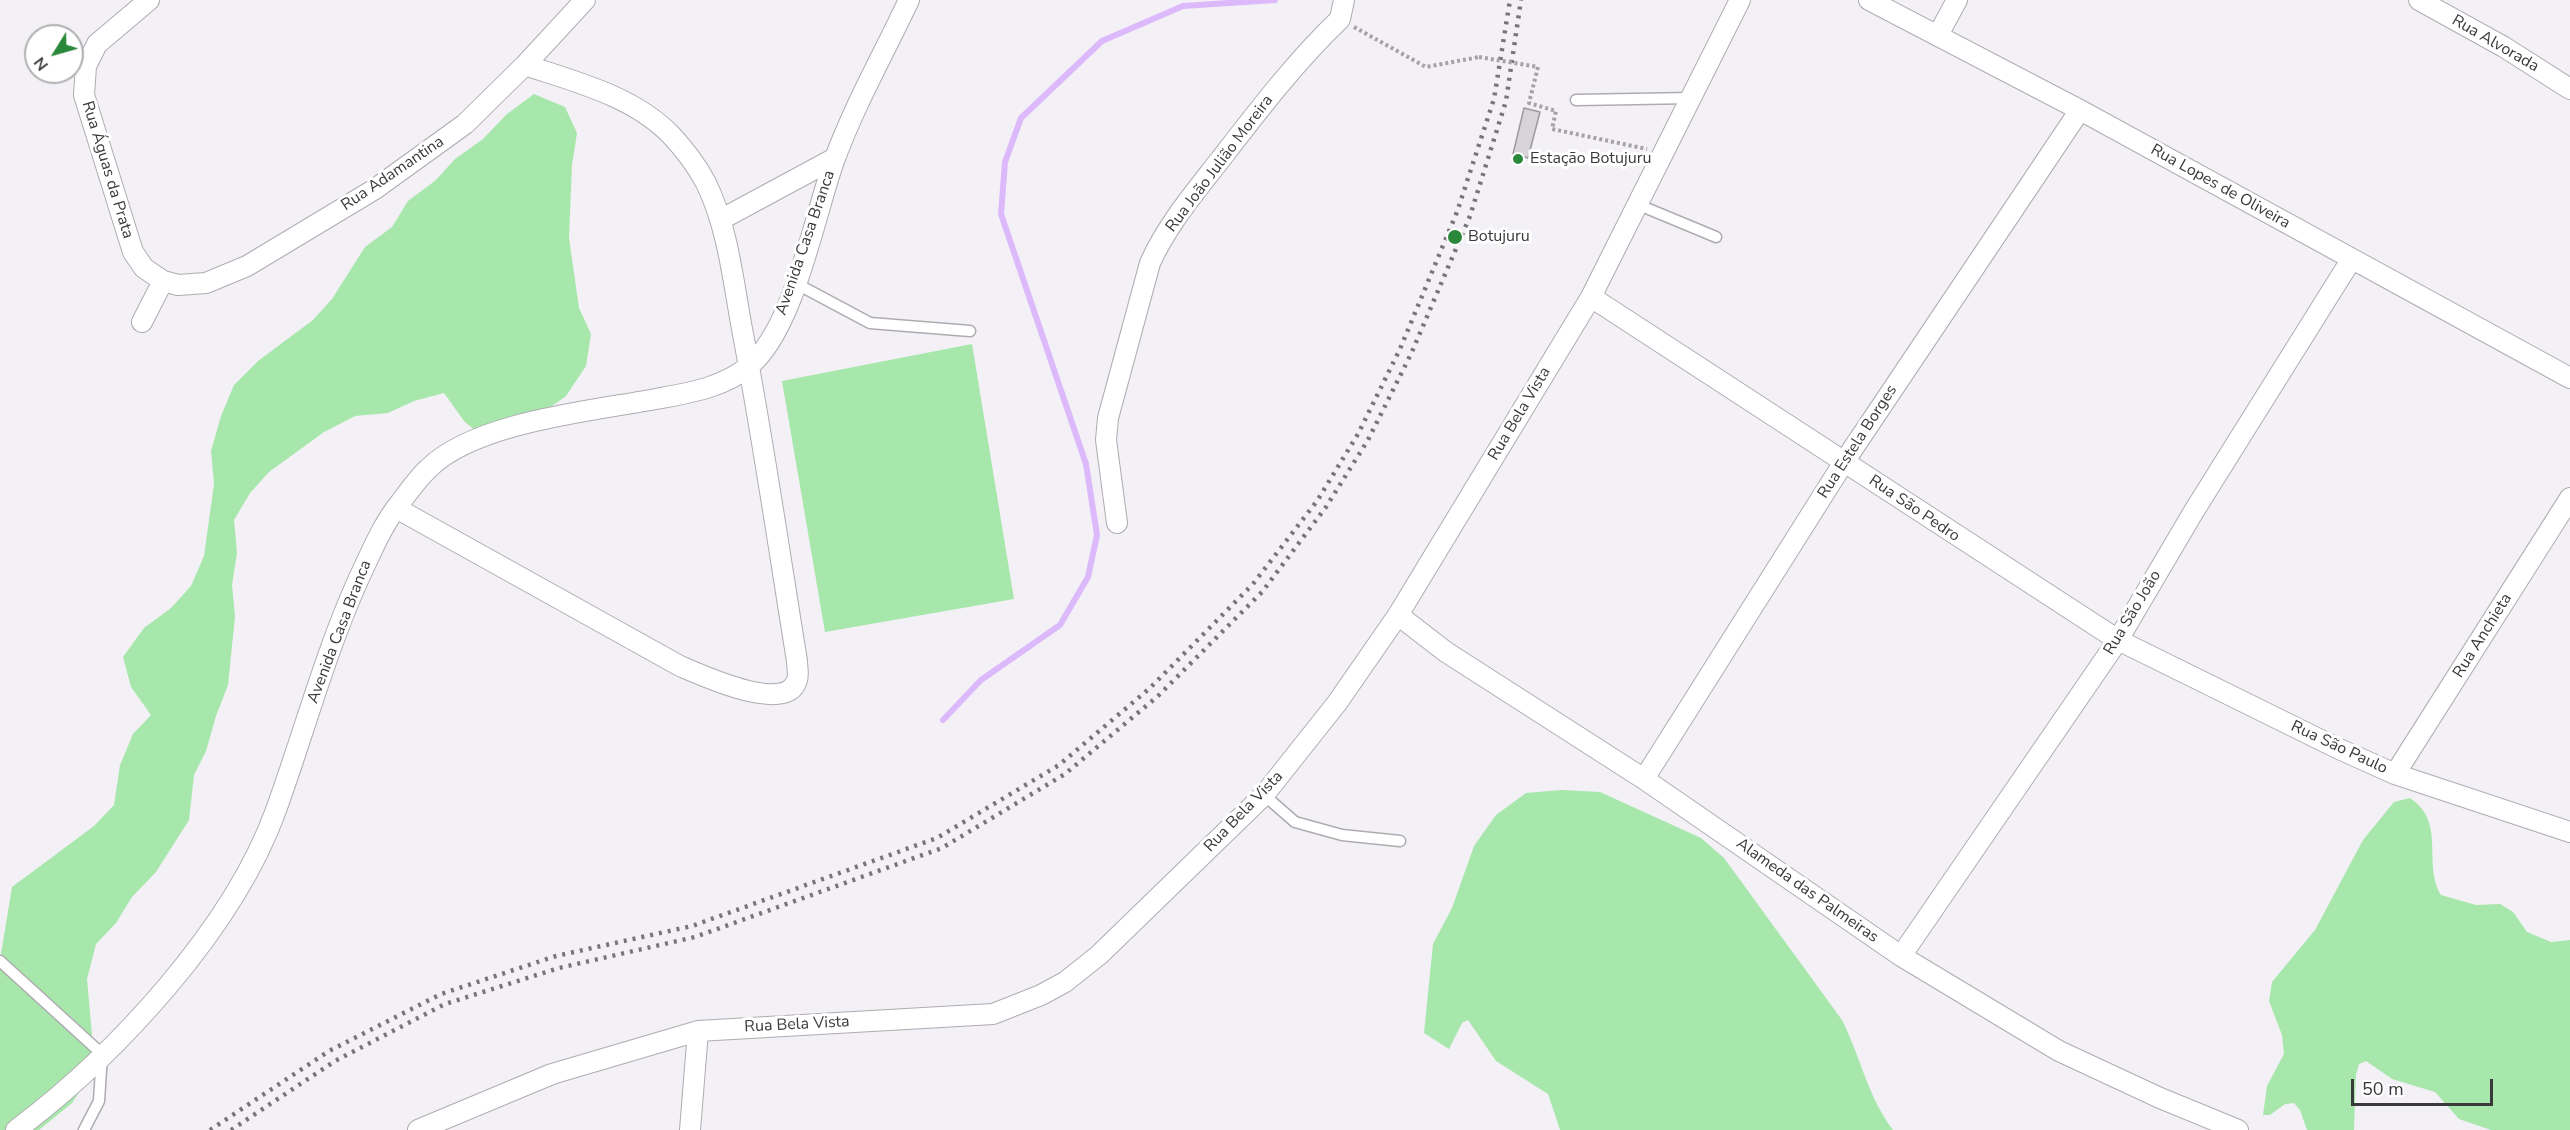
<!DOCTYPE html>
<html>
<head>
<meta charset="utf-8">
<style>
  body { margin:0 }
  #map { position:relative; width:2570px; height:1130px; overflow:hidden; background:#f3f0f6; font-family:"Nunito Sans",sans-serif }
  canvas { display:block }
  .north { position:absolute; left:24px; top:24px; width:60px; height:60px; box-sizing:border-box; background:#fff; border:2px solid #b0b0b1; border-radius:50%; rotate:233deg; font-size:16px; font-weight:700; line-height:24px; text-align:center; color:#3a393b }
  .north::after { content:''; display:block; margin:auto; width:21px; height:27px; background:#2a883a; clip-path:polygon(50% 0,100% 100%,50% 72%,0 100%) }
  .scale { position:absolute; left:2351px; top:1079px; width:142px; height:27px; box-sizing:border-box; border:3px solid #3a393b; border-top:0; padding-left:8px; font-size:18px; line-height:21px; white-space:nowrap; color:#3a393b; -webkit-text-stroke:4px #fff; paint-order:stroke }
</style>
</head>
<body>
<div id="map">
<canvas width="2570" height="1130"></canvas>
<div class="north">N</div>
<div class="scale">50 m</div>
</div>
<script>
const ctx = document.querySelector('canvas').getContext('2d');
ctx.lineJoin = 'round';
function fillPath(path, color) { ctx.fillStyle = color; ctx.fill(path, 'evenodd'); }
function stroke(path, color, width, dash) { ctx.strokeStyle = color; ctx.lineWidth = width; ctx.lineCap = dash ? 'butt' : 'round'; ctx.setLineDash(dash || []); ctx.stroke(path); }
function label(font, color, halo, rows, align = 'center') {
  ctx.font = font + ' "Nunito Sans",sans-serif'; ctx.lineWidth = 6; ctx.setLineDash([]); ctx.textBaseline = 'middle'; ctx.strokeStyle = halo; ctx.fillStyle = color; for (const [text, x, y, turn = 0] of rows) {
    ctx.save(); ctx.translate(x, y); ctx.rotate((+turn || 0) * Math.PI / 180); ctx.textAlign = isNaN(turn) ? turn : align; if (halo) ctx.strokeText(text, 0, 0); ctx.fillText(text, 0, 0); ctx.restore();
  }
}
fillPath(new Path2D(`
  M534 94 565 107 577 133 572 165 569 238 579 308 591 334 586 366 566 396 538 416 486 440 464 421 444 393 414 401 388 413 355 416 324 432 269 472 250 493 234 520 237 553 232 585 235 617 228 685 216 716 206 751 194 775 189 820 156 872 132 897 116 923 96 944 87 979 93 1046 89 1077 72 1103 39 1130H0V960L12 887 94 826 114 805 120 765 133 734 151 715 131 687 123 657 144 628 171 608 191 586 204 556 214 484 211 451 221 416 234 385 258 361 313 320 332 299 365 247 392 227 408 201 436 180 455 159 483 139 507 114Z
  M972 344 1014 599 825 632 782 381Z
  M1561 790 1600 792 1701 838 1724 858 1842 1020C1861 1058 1867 1095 1893 1130H1560L1548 1094 1496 1061 1468 1020 1462 1023 1449 1049 1424 1033 1433 944 1452 908 1474 846 1496 815 1526 793Z
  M2410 798C2447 823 2422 863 2441 895L2476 905 2500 904 2513 912 2527 932 2551 942 2570 940V1130H2491L2459 1119 2435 1092 2392 1079 2366 1061 2359 1064 2356 1075 2354 1130H2307L2300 1110 2294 1103 2285 1104 2270 1115H2263L2267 1086 2284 1054 2282 1035 2269 1001 2272 982 2315 930 2363 840 2394 802Z`), '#a7e7ab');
stroke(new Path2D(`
  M943 720 981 680 1060 625 1088 577 1097 535 1086 464 1001 214 1005 162 1021 118 1102 41 1183 6 1275 0`), '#dbb9fb', 6);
const building = new Path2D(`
  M1524 108 1540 112 1528 158 1513 154Z`);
fillPath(building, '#d6d4d9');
stroke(building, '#9d9a9f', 1.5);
const service = new Path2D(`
  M1576 100 1692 98
  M1639 205 1716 237
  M795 283 870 323 970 331
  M1264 795 1295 822 1342 835 1400 841
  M0 961 102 1054 99 1101 84 1130`);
const minor = new Path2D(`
  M149 0 97 44 86 66 84 95 133 252 144 268 163 281 178 285 206 283 247 266 375 189 465 124 525 65 585 0
  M1869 0 2080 110 2570 378
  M2419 0 2504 47 2570 89
  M1938 35 1957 0
  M720 220 835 158
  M1591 297 2118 640 2337 748 2395 774 2570 832
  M142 322 163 281
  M396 508 680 666C701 675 787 715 797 680 799 675 797 667 797 661 779 550 763 439 742 329 733 280 728 228 706 183 697 166 685 150 671 135 633 96 576 82 525 65
  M1117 523 1106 440 1108 418 1150 263C1167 225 1195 192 1220 160 1257 112 1296 61 1340 19L1344 0
  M1398 615 1446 652 1644 779 1901 956 2059 1051 2160 1098 2238 1130
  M2395 774 2570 498
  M1644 779 1844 462 2080 110
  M1901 956 2118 640 2194 511 2351 260
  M16 1130C116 1055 233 929 276 810 304 733 325 653 359 578 371 553 382 525 400 503 409 491 418 478 429 468 476 422 592 411 656 399 688 393 723 388 749 366 794 329 814 217 834 161 854 106 884 53 909 0
  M418 1130 552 1074 698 1031 993 1014 1041 995 1065 982 1099 955 1264 795 1337 703 1398 615 1591 297 1740 0
  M690 1130 698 1031`);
stroke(service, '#aeacb1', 13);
stroke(minor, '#aeacb1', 22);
stroke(new Path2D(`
  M1354 27 1426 67 1479 57
  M1538 67 1529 103 1556 111 1552 129 1647 149`), '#a4a2a7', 4, [3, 3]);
stroke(service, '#fff', 10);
stroke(minor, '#fff', 20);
stroke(new Path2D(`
  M210 1130 329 1051 441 994 556 956 692 926 937 838 1059 765 1150 688 1253 584 1317 501 1358 434 1400 349 1457 212 1494 99 1510 0
  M231 1130 335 1061 445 1004 559 968 695 937 942 848 1065 774 1158 696 1262 592 1326 507 1368 440 1411 354 1470 216 1506 101 1521 0`), '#777579', 4.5, [3, 6]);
stroke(new Path2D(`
  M1479 57 1538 67`), '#a4a2a7', 4, [3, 3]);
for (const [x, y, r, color] of [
  [1518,159,6,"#2a883a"],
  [1455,237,8,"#2a883a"]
]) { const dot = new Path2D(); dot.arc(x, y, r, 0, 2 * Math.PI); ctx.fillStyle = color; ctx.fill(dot); stroke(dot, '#fff', 2); }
label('16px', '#3a393b', '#fff', [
  ["Rua Alvorada",2495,44,30],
  ["Rua João Julião Moreira",1220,164,-53],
  ["Rua Águas da Prata",107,170,73],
  ["Rua Adamantina",393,174,-34],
  ["Rua Lopes de Oliveira",2220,187,29],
  ["Avenida Casa Branca",806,243,-71],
  ["Rua Bela Vista",1520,414,-59],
  ["Rua Estela Borges",1858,442,-57],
  ["Rua São Pedro",1914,509,34],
  ["Rua São João",2133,613,-59],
  ["Avenida Casa Branca",340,632,-69],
  ["Rua Anchieta",2483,636,-58],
  ["Rua São Paulo",2339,748,25],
  ["Rua Bela Vista",1244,812,-46],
  ["Alameda das Palmeiras",1807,891,35],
  ["Rua Bela Vista",797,1025,-3]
]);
label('16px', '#3a393b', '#fff', [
  ["Estação Botujuru",1530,159],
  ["Botujuru",1468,237]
], 'left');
</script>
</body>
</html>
